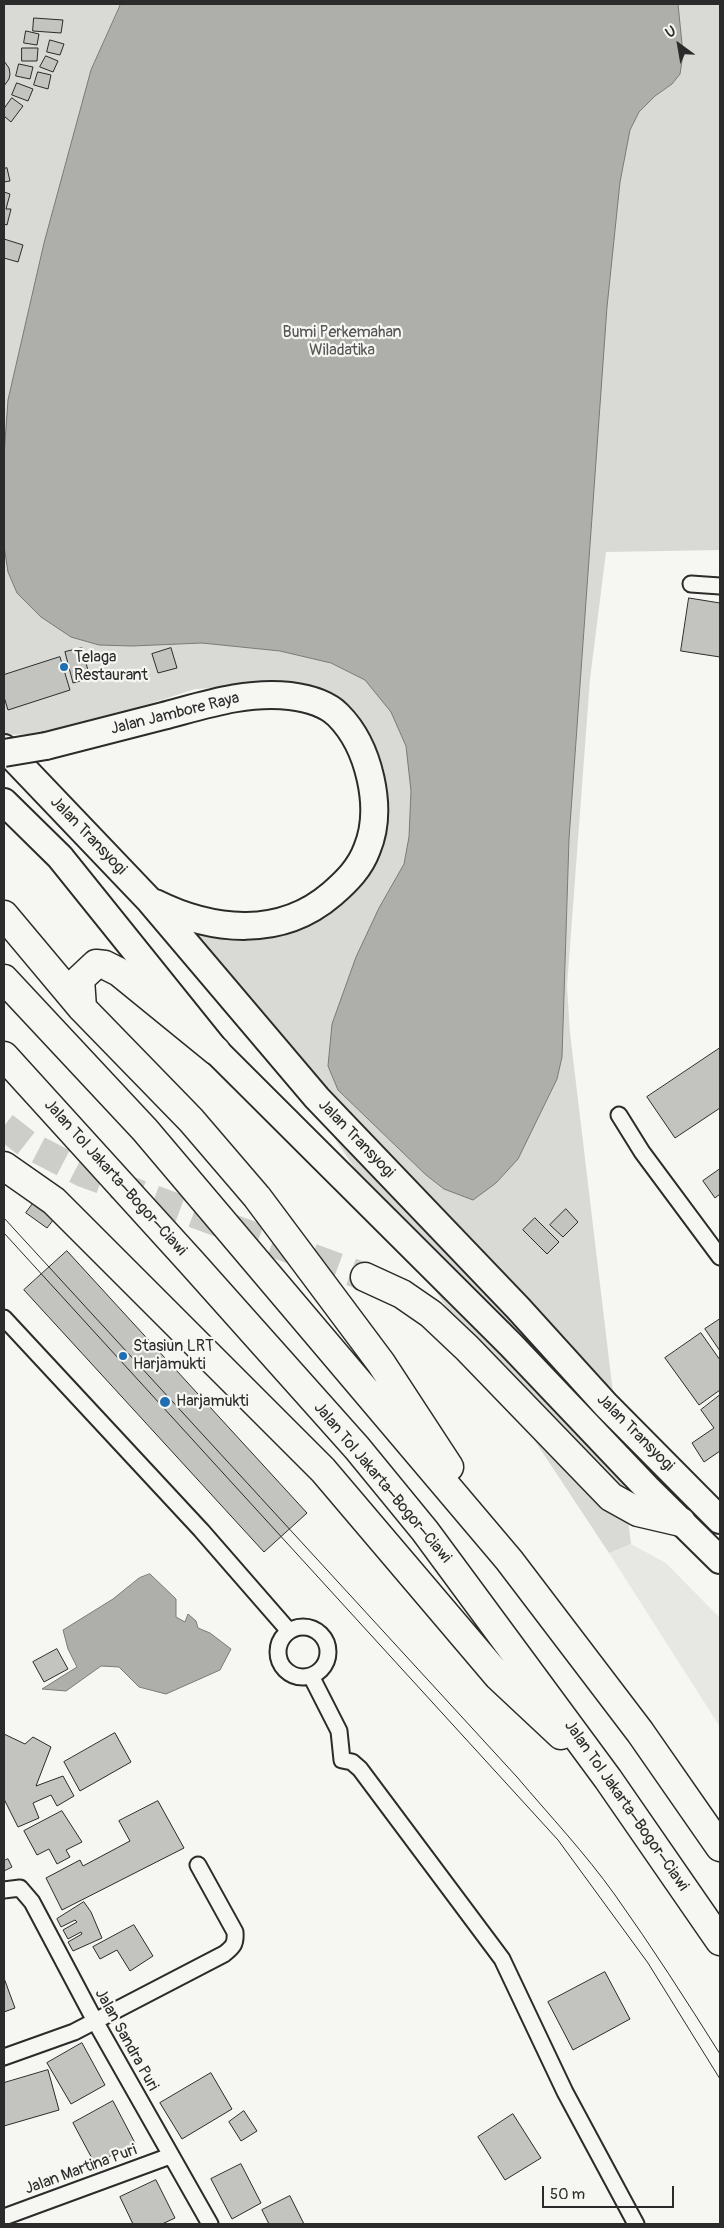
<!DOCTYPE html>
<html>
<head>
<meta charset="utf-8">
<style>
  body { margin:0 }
  #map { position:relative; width:724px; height:2228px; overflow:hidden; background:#f6f6f2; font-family:Pangolin,sans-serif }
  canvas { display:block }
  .frame { position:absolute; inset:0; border:5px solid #2b2b2b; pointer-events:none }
  .north { position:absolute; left:654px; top:20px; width:50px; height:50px; -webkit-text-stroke:4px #f6f6f2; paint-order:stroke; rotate:328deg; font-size:14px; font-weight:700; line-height:20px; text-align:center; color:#2b2b2b }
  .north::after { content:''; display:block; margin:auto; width:18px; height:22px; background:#2b2b2b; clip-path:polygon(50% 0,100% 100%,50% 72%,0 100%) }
  .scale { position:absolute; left:542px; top:2186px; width:132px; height:22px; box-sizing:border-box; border:2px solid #2b2b2b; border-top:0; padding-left:6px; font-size:15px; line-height:18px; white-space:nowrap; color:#2b2b2b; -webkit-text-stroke:4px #f6f6f2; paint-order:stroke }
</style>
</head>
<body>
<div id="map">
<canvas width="724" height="2228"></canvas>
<div class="frame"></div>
<div class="north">U</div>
<div class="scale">50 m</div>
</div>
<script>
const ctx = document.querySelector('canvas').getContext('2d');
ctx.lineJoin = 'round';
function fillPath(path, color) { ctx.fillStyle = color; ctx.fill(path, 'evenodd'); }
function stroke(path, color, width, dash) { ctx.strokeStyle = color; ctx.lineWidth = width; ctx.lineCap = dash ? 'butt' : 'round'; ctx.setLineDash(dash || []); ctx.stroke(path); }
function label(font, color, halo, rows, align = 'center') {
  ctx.font = font + ' Pangolin,sans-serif'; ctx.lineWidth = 4.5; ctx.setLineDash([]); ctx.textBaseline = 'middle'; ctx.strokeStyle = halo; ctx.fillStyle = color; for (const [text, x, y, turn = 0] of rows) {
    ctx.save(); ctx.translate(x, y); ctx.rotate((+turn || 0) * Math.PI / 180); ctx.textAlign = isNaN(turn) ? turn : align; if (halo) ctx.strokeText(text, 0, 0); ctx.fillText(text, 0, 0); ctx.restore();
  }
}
fillPath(new Path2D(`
  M631 1544 666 1563 720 1618V1727L609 1553Z`), '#e7e7e3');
fillPath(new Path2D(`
  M4 4H720V550L606 552 590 679 567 986 570 1033 631 1544 609 1553 277 1051 164 919 207 931 329 903 378 801 322 697 301 684 195 689 60 733 4 735Z`), '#d9d9d5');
const water = new Path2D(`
  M121 4H678L683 54 680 74 672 84 655 96 639 112 630 130 620 182 607 307 569 839 562 1057 557 1079 518 1159 496 1183 473 1200 444 1189 426 1175 338 1090 328 1066 332 1024 356 957 379 908 404 864 409 837 411 791 406 746 391 712 365 680 331 663 280 651 202 643 132 646 99 645 71 637 41 617 17 593 8 572 4 546V456L8 400 44 243 91 70Z
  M150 1574 176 1599V1617L185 1622 188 1614 196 1621 198 1628 210 1633 231 1649 220 1670 166 1694 139 1687 119 1667 101 1666 66 1691 42 1689 77 1667 68 1649 63 1630 113 1599 139 1578Z`);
fillPath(water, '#aeaeab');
stroke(water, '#7a7a78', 1);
const building = new Path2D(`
  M34 18 63 20 61 33 33 31Z
  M26 31 39 34 37 45 24 43Z
  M50 40 64 44 60 55 47 52Z
  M22 48H38L37 61H22Z
  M46 56 58 61 53 72 40 67Z
  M4 61 9 68 10 74 9 79 4 86Z
  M19 64 33 67 30 79 16 76Z
  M38 72 51 75 48 89 34 85Z
  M17 83 33 89 28 101 12 95Z
  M12 98 23 106 11 122 4 116V109Z
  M7 168 10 181 4 182V169Z
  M4 192 10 194 6 209H11L7 225 4 224Z
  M4 239 23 245 18 262 4 258Z
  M689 598 720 603V657L681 651Z
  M82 648 90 678 73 683 65 652Z
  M171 648 177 668 158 673 152 654Z
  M60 657 70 690 8 710 4 697V675Z
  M720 1048V1108L675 1138 647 1097Z
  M720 1169V1194L715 1198 703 1181Z
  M40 1194 61 1210 47 1228 26 1213Z
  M566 1209 578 1222 563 1237 550 1225Z
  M535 1218 559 1242 547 1254 523 1230Z
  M67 1251 307 1513 264 1552 24 1290Z
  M720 1319V1351L705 1329Z
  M701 1333 720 1360V1390L699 1405 665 1358Z
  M720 1395V1451L704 1462 692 1443 714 1428 701 1410Z
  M57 1649 68 1669 44 1682 33 1662Z
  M115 1733 131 1762 80 1791 64 1762Z
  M4 1734 25 1744 33 1737 51 1747 36 1786 63 1776 74 1796 57 1806 51 1795 33 1803 39 1818 18 1827 4 1799Z
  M158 1801 184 1848 62 1910 46 1878 80 1860 83 1866 130 1841 119 1821Z
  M62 1811 82 1842 66 1850 70 1857 57 1864 49 1849 37 1855 24 1831Z
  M8 1859 12 1867 4 1871V1861Z
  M84 1902 91 1912 102 1938 73 1951 68 1942 82 1934 81 1932 68 1939 63 1930 77 1922 75 1920 61 1927 57 1919Z
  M134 1925 153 1956 130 1971 117 1950 100 1959 93 1947Z
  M605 1972 630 2019 573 2050 548 2002Z
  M4 1978 15 2008 4 2012Z
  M82 2043 105 2085 71 2104 47 2063Z
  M48 2070 59 2110 4 2126V2083Z
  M211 2073 232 2109 182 2139 160 2103Z
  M113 2101 135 2143 95 2164 73 2123Z
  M244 2111 257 2131 241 2141 229 2122Z
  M513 2114 541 2158 505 2180 478 2137Z
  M241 2164 261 2203 232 2219 211 2179Z
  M156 2180 175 2218 162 2224H133L120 2197Z
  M290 2196 304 2224H269L262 2210Z`);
fillPath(building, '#c3c3c0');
stroke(building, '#2b2b2b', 1);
stroke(new Path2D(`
  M4 1126 27 1144 83 1173 365 1277`), '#cdcdca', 28, [28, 14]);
const minor = new Path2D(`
  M691 584 720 586
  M619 1115 642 1152 720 1257
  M4 1318 201 1530 289 1631
  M278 1652a25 25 0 1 1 50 0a25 25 0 1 1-50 0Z
  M311 1676 339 1731 342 1760 352 1762 360 1769 502 1959 565 2092 636 2224
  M4 1890 20 1888 32 1902 95 2021 210 2224
  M4 2057 74 2032 224 1954C233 1947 236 1944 235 1932L198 1865
  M4 2217 170 2156`);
const trunk = new Path2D(`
  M46 746C85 736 124 726 163 716 205 705 246 691 290 696 306 698 326 703 338 715 369 746 384 808 367 849 360 868 347 881 332 894 281 938 213 932 155 903
  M4 748 150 901 317 1098 518 1308 606 1405 720 1520
  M4 802 60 857 216 1051 511 1345 647 1488 720 1560`);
const motorway = new Path2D(`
  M4 915 82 1008 191 1120 257 1197 381 1363 449 1467
  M4 979 145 1130 509 1560 640 1732 720 1847
  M82 1008 80 979 96 964 105 965 119 972 216 1051
  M4 1056 192 1263 357 1448 425 1531 608 1779 720 1941
  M4 1166 54 1201 323 1470 498 1676 561 1735
  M365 1277 402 1294 431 1314 467 1348 611 1497 638 1512 681 1522`);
stroke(minor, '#2b2b2b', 19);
stroke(trunk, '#2b2b2b', 30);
stroke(motorway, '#2b2b2b', 31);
stroke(minor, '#f6f6f2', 15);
stroke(trunk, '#f6f6f2', 26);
stroke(motorway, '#f6f6f2', 28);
stroke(new Path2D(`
  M4 1218 517 1777C550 1816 585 1853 615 1895 652 1947 686 2000 720 2054
  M4 1233 558 1840 648 1963 720 2079`), '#2b2b2b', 1);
const trunkBridge = new Path2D(`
  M4 753 46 746`);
stroke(trunkBridge, '#2b2b2b', 30, []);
stroke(trunkBridge, '#f6f6f2', 26);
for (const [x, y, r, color] of [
  [64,667,5,"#1f6fb2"],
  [123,1356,5,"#1f6fb2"],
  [165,1402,6,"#1f6fb2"]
]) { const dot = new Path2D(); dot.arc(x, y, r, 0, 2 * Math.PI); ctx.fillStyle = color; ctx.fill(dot); stroke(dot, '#f6f6f2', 2); }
label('16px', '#565656', '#f6f6f2', [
  ["Bumi Perkemahan",342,333],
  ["Wiladatika",342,351]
]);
label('16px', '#2b2b2b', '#f6f6f2', [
  ["Telaga",74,658],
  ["Restaurant",74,676],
  ["Stasiun LRT",133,1347],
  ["Harjamukti",133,1365],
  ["Harjamukti",176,1402]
], 'left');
label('16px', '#2b2b2b', '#f6f6f2', [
  ["Jalan Jambore Raya",175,714,-14],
  ["Jalan Transyogi",88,836,46],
  ["Jalan Transyogi",356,1139,46],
  ["Jalan Tol Jakarta–Bogor–Ciawi",115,1178,48],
  ["Jalan Transyogi",635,1433,45],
  ["Jalan Tol Jakarta–Bogor–Ciawi",382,1483,50],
  ["Jalan Tol Jakarta–Bogor–Ciawi",626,1806,55],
  ["Jalan Sandra Puri",126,2040,61],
  ["Jalan Martina Puri",81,2170,-20]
]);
</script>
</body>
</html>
